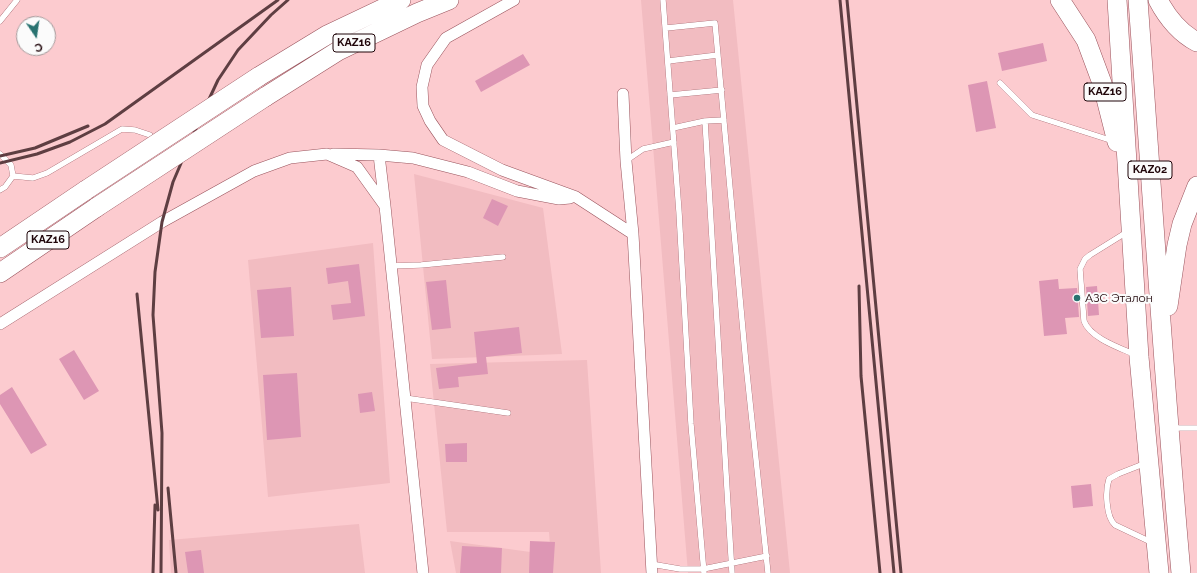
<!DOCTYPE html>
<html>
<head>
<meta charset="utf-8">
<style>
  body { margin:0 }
  #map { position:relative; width:1197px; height:573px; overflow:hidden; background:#fccbcf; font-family:Raleway,sans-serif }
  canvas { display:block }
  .north { position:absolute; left:16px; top:16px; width:40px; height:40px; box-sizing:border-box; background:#fbfbfb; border:1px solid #a3999a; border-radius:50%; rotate:167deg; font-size:11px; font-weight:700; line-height:16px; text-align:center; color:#1f0509 }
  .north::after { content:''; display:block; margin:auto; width:14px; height:18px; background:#287270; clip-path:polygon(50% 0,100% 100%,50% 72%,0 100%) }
</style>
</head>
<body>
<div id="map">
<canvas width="1197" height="573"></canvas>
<div class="north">С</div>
</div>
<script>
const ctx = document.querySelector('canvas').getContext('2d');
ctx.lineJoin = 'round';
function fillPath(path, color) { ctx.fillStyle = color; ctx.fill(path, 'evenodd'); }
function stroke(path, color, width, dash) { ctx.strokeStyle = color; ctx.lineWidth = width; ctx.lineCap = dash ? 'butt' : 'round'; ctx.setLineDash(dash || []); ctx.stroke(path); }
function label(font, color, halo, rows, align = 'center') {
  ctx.font = font + ' Raleway,sans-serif'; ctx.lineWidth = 4; ctx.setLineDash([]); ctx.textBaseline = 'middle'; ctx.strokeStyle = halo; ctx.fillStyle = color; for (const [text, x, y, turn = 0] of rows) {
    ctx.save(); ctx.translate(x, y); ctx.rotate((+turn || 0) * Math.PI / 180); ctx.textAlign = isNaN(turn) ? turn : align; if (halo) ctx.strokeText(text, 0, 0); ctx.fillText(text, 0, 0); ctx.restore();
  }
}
fillPath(new Path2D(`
  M641 0H733L790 573H688Z
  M414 174 543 208 562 354 432 359Z
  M373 243 390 483 268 497 248 260Z
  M587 360 601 573H552L549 532H447L430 364Z
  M359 524 365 573H171L169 540Z
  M450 541 545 554 546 573H456Z`), '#f2bcc1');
fillPath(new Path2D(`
  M1043 43 1047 61 1002 71 998 53Z
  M523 54 530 65 481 92 475 81Z
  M987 81 996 128 976 132 968 85Z
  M492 199 508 206 498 226 483 218Z
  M359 264 365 316 333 320 331 305 351 303 348 281 328 284 326 268Z
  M1058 279 1059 289 1077 288 1079 317 1065 318 1067 334 1044 336 1039 281Z
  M446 280 451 328 432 330 426 282Z
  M1097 286 1099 315 1088 316 1086 287Z
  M291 287 294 336 261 338 257 290Z
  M519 327 522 353 486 357 488 374 458 377 459 387 439 389 436 368 477 363 474 332Z
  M74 350 99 391 84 400 59 359Z
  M297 373 301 437 267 440 263 375Z
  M12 387 47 445 31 454 0 404V395Z
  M372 392 375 411 360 413 358 394Z
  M467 443V462H446L445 444Z
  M1091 484 1093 506 1073 508 1071 486Z
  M530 541 555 542 553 573H529Z
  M462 546 502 548 501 573H460Z
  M201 550 204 573H188L185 552Z`), '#dd96b4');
const lane = new Path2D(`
  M663 0 679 212 691 424 704 573
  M0 21 17 0
  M666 28 715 23 746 364 768 573
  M668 61 718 55
  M1000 83 1032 115 1113 141
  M670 95 722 90
  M705 121 732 573
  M673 128 705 121 724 120
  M0 154 11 165 13 176 5 187 0 190
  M627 160 643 149 674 142
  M13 176 33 178 47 173 122 129 135 130 150 135
  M1127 232 1090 255 1085 259 1080 269 1084 321C1090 338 1120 348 1136 355
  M390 266 421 265 503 257
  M405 398 508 413
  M1172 428H1197
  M1146 463 1118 474 1109 479C1105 491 1106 517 1115 525L1153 543
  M651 564 680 569H703L767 556`);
const street = new Path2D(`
  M514 0 446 38 427 65 422 87 423 106 430 121 443 140 502 170 576 197 633 234
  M623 94 626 161 633 234 652 573
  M333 154 379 155 413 158 468 172 517 191 559 199 570 198
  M379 155 385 206 423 573
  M0 324 162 222 254 171 290 158 327 154 357 167 385 206`);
const highway = new Path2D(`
  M1060 0 1086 40 1102 83 1117 142
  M1117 0 1139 357 1159 573
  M1138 0C1152 191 1164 382 1181 573
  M1158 0C1167 17 1180 33 1197 42
  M258 77 327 35 401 0
  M265 97 338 51 417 13 449 0
  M0 248 86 190
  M0 273 97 207
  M1168 306 1177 245 1182 224 1197 186`);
stroke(lane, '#99535c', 6);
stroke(street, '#99535c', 12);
stroke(highway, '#99535c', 20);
stroke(lane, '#fff', 5.5);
stroke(street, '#fff', 11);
stroke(highway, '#fff', 19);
stroke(new Path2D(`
  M840 0 894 573
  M847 0 901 573
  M0 156 35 148 88 126
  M0 163 37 154 70 142 105 124 278 0
  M859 286 861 376 880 573
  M137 294 158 510
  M168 488 176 573
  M153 573 155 505
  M161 573 162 433 153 315 155 272 162 222 173 182 203 112 218 80 238 50 271 15 288 0`), '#5e3e42', 3);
const highwayBridge = new Path2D(`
  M86 190 258 77
  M97 207 265 97`);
stroke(highwayBridge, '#99535c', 20, []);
stroke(highwayBridge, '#fff', 19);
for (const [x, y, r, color] of [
  [1077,298,4,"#287270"]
]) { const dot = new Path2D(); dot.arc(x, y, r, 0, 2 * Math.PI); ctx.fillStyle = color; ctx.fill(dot); stroke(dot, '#fbfbfb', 1.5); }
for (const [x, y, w] of [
  [354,43,42],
  [1105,92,42],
  [1150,170,44],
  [48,240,42]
]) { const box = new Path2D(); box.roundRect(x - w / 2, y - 9, w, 18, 3); ctx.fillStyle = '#fbfbfb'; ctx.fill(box); stroke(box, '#1f0509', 1); }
label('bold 11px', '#1f0509', null, [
  ["KAZ16",354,43],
  ["KAZ16",1105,92],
  ["KАZ02",1150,170],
  ["KAZ16",48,240]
]);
label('12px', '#1f0509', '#fbfbfb', [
  ["АЗС Эталон",1085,298]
], 'left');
</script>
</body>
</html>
